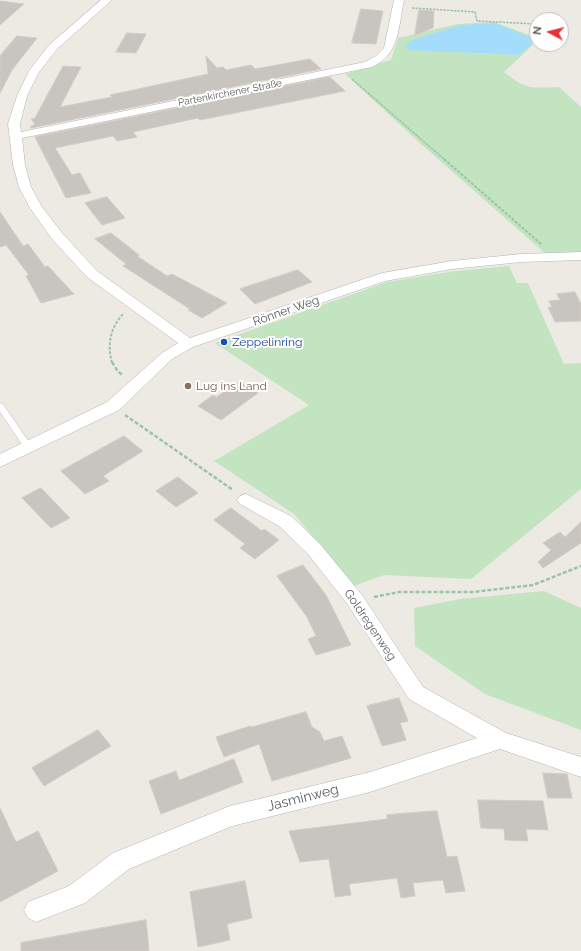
<!DOCTYPE html>
<html>
<head>
<meta charset="utf-8">
<style>
  body { margin:0 }
  #map { position:relative; width:581px; height:951px; overflow:hidden; background:#edeae3; font-family:Raleway,sans-serif }
  canvas { display:block }
  .north { position:absolute; left:529px; top:12px; width:40px; height:40px; box-sizing:border-box; background:#fff; border:1px solid #bdbfc1; border-radius:50%; rotate:277deg; font-size:11px; font-weight:700; line-height:16px; text-align:center; color:#5b5f63 }
  .north::after { content:''; display:block; margin:auto; width:14px; height:18px; background:#e43433; clip-path:polygon(50% 0,100% 100%,50% 72%,0 100%) }
</style>
</head>
<body>
<div id="map">
<canvas width="581" height="951"></canvas>
<div class="north">N</div>
</div>
<script>
const ctx = document.querySelector('canvas').getContext('2d');
ctx.lineJoin = 'round';
function fillPath(path, color) { ctx.fillStyle = color; ctx.fill(path, 'evenodd'); }
function stroke(path, color, width, dash) { ctx.strokeStyle = color; ctx.lineWidth = width; ctx.lineCap = dash ? 'butt' : 'round'; ctx.setLineDash(dash || []); ctx.stroke(path); }
function label(font, color, halo, rows, align = 'center') {
  ctx.font = font + ' Raleway,sans-serif'; ctx.lineWidth = 4; ctx.setLineDash([]); ctx.textBaseline = 'middle'; ctx.strokeStyle = halo; ctx.fillStyle = color; for (const [text, x, y, turn = 0] of rows) {
    ctx.save(); ctx.translate(x, y); ctx.rotate((+turn || 0) * Math.PI / 180); ctx.textAlign = isNaN(turn) ? turn : align; if (halo) ctx.strokeText(text, 0, 0); ctx.fillText(text, 0, 0); ctx.restore();
  }
}
fillPath(new Path2D(`
  M494 22 537 38V41L504 72C526 90 532 88 559 87L581 107V252L546 254 421 144 345 74 391 60 398 38 458 24ZM431 35 519 55 473 53 412 40Z
  M509 266 517 283H528L564 364 581 363V489L471 579 384 575 354 586 294 514 214 461 309 405 215 343 387 282 455 271Z
  M544 591 581 608V730L485 694 415 646 414 608 460 599Z`), '#c2e4c0');
fillPath(new Path2D(`
  M496 23 536 40 519 55 408 50 406 45 412 40 461 25Z`), '#a4dcfc');
const building = new Path2D(`
  M0 1 24 4 0 25Z
  M361 9 383 11 376 44 352 43Z
  M419 10 434 11 433 28 415 35Z
  M127 33 146 34 136 53 116 52Z
  M17 36 37 38 12 70 0 93V56Z
  M206 56 217 68 223 67 226 70 251 65 255 69 310 59 321 69 31 128 30 127 35 124 31 119 35 118 63 66 81 67 60 107 112 97 110 95 208 74Z
  M330 77 345 91 200 120 198 118 133 132 137 137 117 141 113 136 55 148 72 175 80 173 91 193 66 198 35 137Z
  M107 197 125 218 102 225 85 203Z
  M0 212 23 246 28 244 45 267 48 266 74 294 41 303 26 276 29 275 6 245 0 247Z
  M111 233 139 255 137 256 167 276 172 274 227 303 202 318 188 310 190 309 123 266 126 264 95 239Z
  M298 270 312 282 255 304 240 289Z
  M575 292 581 304V321L555 322 548 307H552L549 301 560 300 557 294Z
  M239 382 258 393 221 420 198 406 213 395 216 397Z
  M124 436 143 451 103 476 109 481 85 494 61 471Z
  M178 477 198 493 176 507 156 491Z
  M41 488 70 518 51 528 22 498Z
  M231 508 262 531 264 529 279 540 255 559 240 548 245 544 214 520Z
  M581 522V543L543 568 538 562 551 550 543 543 560 532 565 537Z
  M303 565 326 595 351 645 316 655 308 639 316 636 307 617 277 576Z
  M399 698 408 721 400 723 406 740 382 746 367 706Z
  M306 712 312 727 320 732 324 741 342 736 351 758 272 781 259 744 224 757 216 737 250 726 251 727Z
  M98 730 111 746 44 786 32 768Z
  M234 759 243 782 161 814 149 781 176 771 179 780Z
  M543 773 567 774 572 798H548Z
  M478 800 543 801 548 830 526 829 528 841 505 840 504 829 481 828Z
  M0 808 16 842 38 831 58 871 0 902Z
  M437 811 447 857 457 856 465 891 446 893 443 880 413 883 415 896 401 898 397 878 349 884 351 895 335 897 329 859 300 862 289 831 387 819V815Z
  M245 881 252 918 227 924 230 940 198 947 190 892Z
  M146 920 149 951H21V943Z`);
fillPath(building, '#c8c5c0');
stroke(building, '#d2ccc1', 1);
const service = new Path2D(`
  M0 403 3 404 31 445 32 447 31 449H25L0 412Z`);
const minor = new Path2D(`
  M101 0H112L57 49 39 72 27 96 20 124 21 132 365 62 376 56 384 48 394 0H404C398 28 400 54 372 67L22 138 25 165 31 187 42 207 62 233 97 271 190 338 382 273 452 261 521 254 581 252V260L521 262 452 269 385 281 193 347 172 359 119 410 0 467V454L107 402 162 353 178 343 87 277 52 239 30 208 19 187 13 165 8 124 17 96 29 71 49 45Z
  M246 494 291 516 320 544 362 595 423 687 506 733 581 757V777L500 749 370 792 232 826 129 869 85 903 36 922 28 918 24 910 28 902 69 886 113 853 230 806 370 772 477 738 409 699 348 605 308 554 279 526 240 504 237 500 240 496Z`);
stroke(service, '#b1b4b8', 1);
stroke(minor, '#b1b4b8', 1);
stroke(new Path2D(`
  M412 8 475 12 477 21 537 24
  M352 79 445 160`), '#9ac5a3', 1.5, [2.5, 1]);
stroke(new Path2D(`
  M444 159 541 244
  M112 363C107 345 110 328 123 314`), '#9ac5a3', 2, [3, 1.5]);
stroke(new Path2D(`
  M112 362 117 370 123 376
  M125 415 233 490
  M374 597 399 592H473L533 585 581 566`), '#9ac5a3', 2.5, [4, 2]);
fillPath(service, '#fff');
fillPath(minor, '#fff');
for (const [x, y, r, color] of [
  [224,342,4,"#1a4fb4"],
  [188,386,4,"#8d6e63"]
]) { const dot = new Path2D(); dot.arc(x, y, r, 0, 2 * Math.PI); ctx.fillStyle = color; ctx.fill(dot); stroke(dot, '#fff', 1.5); }
label('10px', '#5b5f63', '#fff', [
  ["Partenkirchener Straße",230,93,-11]
]);
label('12px', '#5b5f63', '#fff', [
  ["Rönner Weg",286,311,-19],
  ["Goldregenweg",370,625,56]
]);
label('12px', '#164399', '#fff', [
  ["Zeppelinring",232,342]
], 'left');
label('12px', '#785e54', '#fff', [
  ["Lug ins Land",196,386]
], 'left');
label('14px', '#5b5f63', '#fff', [
  ["Jasminweg",303,798,-14]
]);
</script>
</body>
</html>
